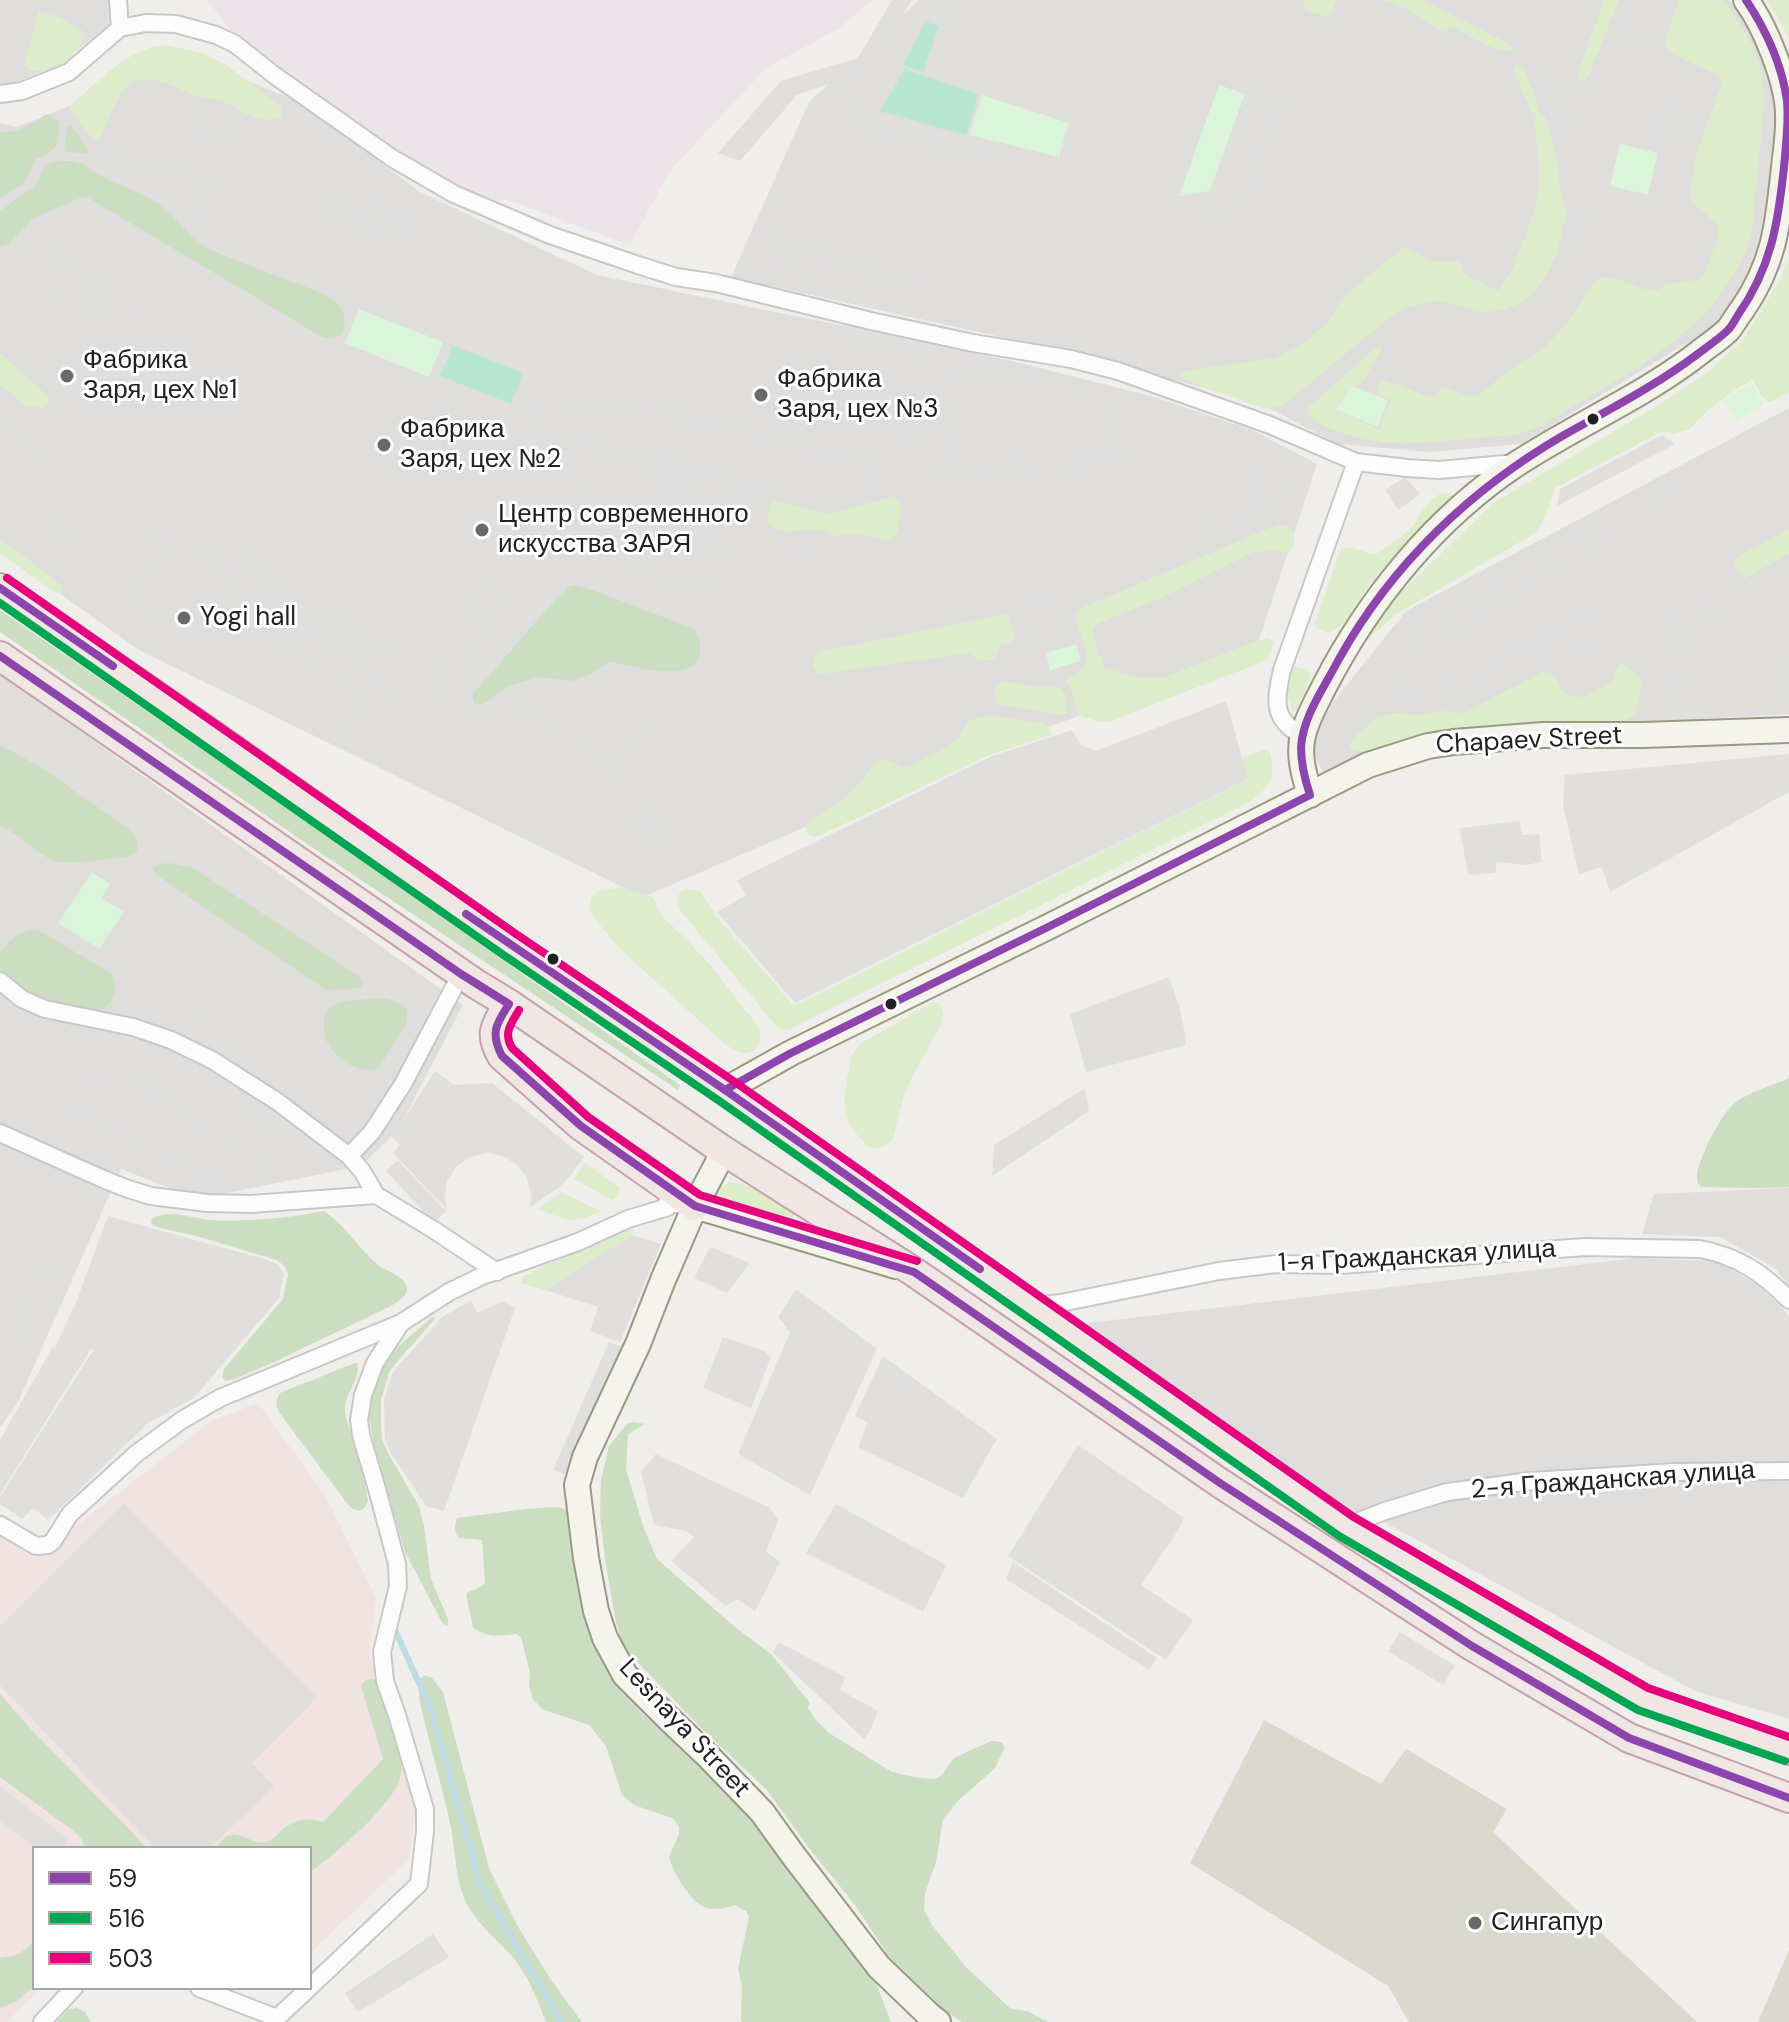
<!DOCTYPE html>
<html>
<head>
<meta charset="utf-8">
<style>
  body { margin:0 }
  #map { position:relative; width:1789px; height:2022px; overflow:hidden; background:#f0eeeb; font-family:"DM Sans",sans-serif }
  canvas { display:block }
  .legend { position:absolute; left:32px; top:1846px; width:280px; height:144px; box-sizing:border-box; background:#fff; border:2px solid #a7a7a7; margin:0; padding:10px 14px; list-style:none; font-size:24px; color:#222 }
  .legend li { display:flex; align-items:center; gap:16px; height:40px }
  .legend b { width:40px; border:2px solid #a7a7a7 }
</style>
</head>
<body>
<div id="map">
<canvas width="1789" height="2022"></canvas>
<ul class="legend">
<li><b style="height:10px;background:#8e44ad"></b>59</li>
<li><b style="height:10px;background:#00a651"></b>516</li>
<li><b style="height:10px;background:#e5007d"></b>503</li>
</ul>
</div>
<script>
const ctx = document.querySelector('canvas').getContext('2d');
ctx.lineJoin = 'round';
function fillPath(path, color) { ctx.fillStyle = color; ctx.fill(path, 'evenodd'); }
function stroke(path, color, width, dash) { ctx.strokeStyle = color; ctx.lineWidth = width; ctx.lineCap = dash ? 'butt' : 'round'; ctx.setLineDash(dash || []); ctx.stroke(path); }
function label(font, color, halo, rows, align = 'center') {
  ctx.font = font + ' "DM Sans",sans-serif'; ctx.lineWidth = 6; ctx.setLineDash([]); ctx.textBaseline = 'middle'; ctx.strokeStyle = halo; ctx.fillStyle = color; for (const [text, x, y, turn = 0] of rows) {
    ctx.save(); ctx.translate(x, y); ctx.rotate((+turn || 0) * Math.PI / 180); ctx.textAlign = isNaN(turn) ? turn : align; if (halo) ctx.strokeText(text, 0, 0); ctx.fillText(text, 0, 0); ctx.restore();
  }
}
fillPath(new Path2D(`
  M0 0H110L109 25 56 66 4 87H0Z
  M919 0H1729L1756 37 1780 101 1772 190 1756 272 1718 324 1521 444 1430 452 1338 444 1253 400 992 335 731 277 809 102Z
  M154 52 205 63 301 103 420 192 597 275 1012 361 1151 396 1252 430 1317 464 1254 655 996 745 643 897 139 650 0 551V123L17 127 86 99Z
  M1789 408V714L1457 732 1324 774 1305 737 1406 611Z
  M0 674 463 1005 398 1130 361 1166 198 1199 121 1169 18 1402 0 1428Z
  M1789 1188V1286L1775 1268 1720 1237 1642 1234 1654 1194Z
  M1636 1258 1716 1261 1760 1286 1789 1316V1462L1589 1478 1387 1502 1351 1514 1080 1324Z
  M1742 1478H1789V1719L1695 1691 1382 1521 1447 1498 1534 1487Z`), '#dfdedc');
fillPath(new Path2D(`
  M258 1403 325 1495 376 1598 369 1656 419 1787 409 1859 310 1953V1848H34V1988H41L7 2022H0V1526L49 1547 211 1421Z`), '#f1e3e1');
fillPath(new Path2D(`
  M207 0H872L840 28 766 68 669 172 630 245 505 199 487 207 405 170 231 31Z`), '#ede4e9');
fillPath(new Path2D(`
  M1264 1720 1381 1784 1406 1749 1507 1809 1493 1832 1697 2022H1409L1388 1986 1190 1863Z
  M1789 1950V2022H1758Z`), '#d9d9cd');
fillPath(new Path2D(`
  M1304 0H1337L1330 18 1305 10 1303 6Z
  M1381 0H1423L1511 45 1512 48 1510 51C1490 51 1469 35 1451 26L1443 33C1424 20 1405 5 1381 0Z
  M1604 0H1619L1590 73 1586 80 1581 82 1577 75Z
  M1679 0H1723L1752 44 1761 72 1765 96 1752 231C1728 317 1651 361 1579 403 1560 413 1540 429 1519 434 1506 437 1490 436 1476 438 1440 441 1403 447 1367 440 1350 436 1316 427 1307 413L1308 408 1376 347H1381L1382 350 1361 384 1353 386 1334 409 1379 429 1391 401 1390 399 1377 393 1382 379 1430 397H1433L1443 386 1468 396H1474L1481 393 1517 364 1540 352 1570 320 1588 290 1595 281 1602 277 1613 278 1648 290H1657L1668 284 1698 280 1704 274 1718 237 1716 223 1691 201C1687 166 1711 117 1722 84L1718 75 1668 52 1664 42Z
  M1766 0H1789V38L1777 16Z
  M39 11 61 18 83 31 84 37C74 59 53 77 27 69L24 64Z
  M165 45 203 53 225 64 281 106V117C260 128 236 105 218 100 212 98 206 99 199 97 181 90 147 70 129 84 117 95 107 124 100 139L97 142 94 141 69 108 71 105C97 83 129 47 165 45Z
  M1521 65 1524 68 1541 113 1546 118 1557 158 1560 189 1567 213 1555 259 1539 287 1523 302 1505 309 1482 313 1446 302 1433 301 1406 308 1388 319 1282 406 1264 409 1181 378 1180 373 1190 370 1275 358 1305 342 1327 323 1343 297 1404 247 1435 262 1461 261 1464 274 1496 290 1500 289 1513 267 1535 210 1538 193 1539 168 1535 122 1514 70 1516 66Z
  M1789 258V392L1772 401 1768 402 1762 396 1752 379 1721 400 1704 414 1689 430 1673 434 1662 431 1555 488C1548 507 1547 519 1534 534L1395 615 1369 638 1367 637 1373 624 1401 592 1493 503 1660 404 1709 371 1742 341 1781 278Z
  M0 353 49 397 50 402 43 408 26 406 0 385Z
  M1445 492 1452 495 1454 502C1421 531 1386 560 1361 596 1353 607 1346 625 1334 631 1327 634 1322 631 1316 628L1315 623 1341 549C1354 543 1365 556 1378 553 1388 545 1401 538 1410 529 1423 514 1423 501 1445 492Z
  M895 496 901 503 898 532 893 539 886 540 856 534 836 536 819 529 786 532 775 528 768 523 767 519 772 503 775 501 827 514Z
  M1279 524C1295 526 1298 538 1290 552L1286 553 1275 550 1253 552 1161 598 1097 624 1093 627 1092 632 1105 668 1138 677 1162 678 1256 641 1268 638 1274 642 1267 660 1111 721 1100 722 1078 715 1073 694 1066 681C1070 677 1078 674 1082 669 1097 652 1069 628 1077 610Z
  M1789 529V554L1745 578 1739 573 1734 565 1736 558Z
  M0 538 60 584 63 588 60 593H55L0 553Z
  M1005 614 1009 616 1015 637 1013 641 1000 645 995 658 989 660H978L971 653 820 674C810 669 811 661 818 652Z
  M1623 663 1640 678 1641 681C1641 690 1639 710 1632 716 1621 725 1581 723 1566 723 1523 724 1480 724 1438 732 1412 736 1386 745 1361 752L1350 749V745L1353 739 1376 718 1394 713 1423 715 1444 711 1464 713 1542 672C1561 673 1555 682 1565 694L1577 697 1587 696 1612 681 1618 666Z
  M1293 666 1306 669 1311 675 1296 711H1293C1285 697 1285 680 1293 666Z
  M1005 681 1031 686H1056L1062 690 1066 699 1068 713 1063 715 998 704 995 701V687Z
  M995 716 1042 723 1049 726 1052 735 992 754 819 836C807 838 805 833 807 822 825 811 845 800 859 783 866 776 872 761 882 760 890 759 898 766 907 767L947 747 958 738 968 721 979 717Z
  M1267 749 1269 751C1277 776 1270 788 1249 802L790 1029 783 1030 777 1027 679 909 676 900 681 891 688 889 700 891 711 907 714 914 794 1006 1247 780 1243 760 1244 757Z
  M622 887 652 897 663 917 687 940 711 966 757 1025C762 1036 762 1051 746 1053 739 1054 732 1048 726 1045L621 950 593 917 589 907 591 897 599 891Z
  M933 1002 939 1003 943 1013 941 1025 912 1077 903 1099 892 1141 879 1148 868 1147 853 1130 846 1117 844 1096 851 1056 860 1044Z
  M585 1163 620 1188 618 1197 612 1200 574 1179Z
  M731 1182C754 1184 775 1203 794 1214L793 1222 719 1200 716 1196C718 1187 724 1185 731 1182Z
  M562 1192 600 1211C572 1226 566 1219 538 1209Z
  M631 1228 634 1231 632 1235 545 1290 521 1283 523 1277 540 1268Z`), '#ddeccb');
fillPath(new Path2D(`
  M46 114 59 121C59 149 58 148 35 160L24 183 0 199V132C16 134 34 124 46 114Z
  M70 125 88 148V154L67 152 64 150 68 126Z
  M58 161H71L83 164C108 185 144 189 168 211 180 222 194 241 208 248 236 261 265 271 293 282 307 287 320 292 332 299 352 312 348 346 322 337L85 196 34 218 8 245 0 247V211L35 186 45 165Z
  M574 585 593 590 694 629C699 636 702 644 700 653 694 686 632 665 609 662L591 674 573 681 539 677 509 686 482 705 475 704 473 699V694L554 601 568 587Z
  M0 610 320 831 680 1085 678 1090 310 846 0 632Z
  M0 745 39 766 129 829C136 836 139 842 137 852L128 857C111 858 65 867 52 860 35 852 19 835 0 825Z
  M170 863 193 868 360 977 363 985 360 988 326 990 155 874 153 869 159 864Z
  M29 929 42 932 112 974C116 982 117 990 113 998 110 1004 105 1009 99 1011 85 1016 22 993 9 984 5 981 3 978 0 975V952L14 937Z
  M379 998C391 998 399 1002 407 1010V1023L378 1069C352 1074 324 1053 324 1027 324 1020 324 1013 329 1009 340 998 365 1000 379 998Z
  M1789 1078V1187L1758 1188 1701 1187C1697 1181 1697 1182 1697 1175 1699 1157 1722 1112 1736 1102 1751 1091 1772 1086 1789 1078Z
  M324 1211C345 1225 359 1249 378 1265 386 1271 406 1277 407 1288 408 1296 397 1302 391 1306L270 1364 234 1379 226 1381 222 1378 224 1369 283 1299 288 1274 284 1266 277 1260 196 1236 160 1228 152 1225 151 1220C166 1207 193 1219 212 1220 249 1222 287 1218 324 1211Z
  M434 1317 435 1319 390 1370 381 1400V1426L382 1439 389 1455 419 1506 424 1526 431 1579 448 1619V1626L443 1624 405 1552 374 1445 368 1411 373 1385 381 1368 401 1344 431 1318Z
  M355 1363H357C362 1379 344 1393 345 1410 346 1425 354 1437 358 1452 364 1467 365 1485 368 1501L364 1508 360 1511 353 1509 349 1506 281 1415C276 1407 274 1402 280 1393Z
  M633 1422 645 1424 628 1434 626 1469 643 1526 657 1559 735 1627 772 1655 810 1703 808 1708 815 1719 829 1733 892 1772 914 1777 934 1779 942 1775 954 1758 991 1741 1001 1742 1005 1747 995 1768 958 1801 943 1819 936 1862 925 1893 924 1910 932 1925 966 1967 1011 2009 1027 2011 1048 2022H962L934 2004 898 1970 855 1905 809 1848 766 1789 706 1733 623 1647 616 1622 606 1566 600 1516 601 1480 609 1446 627 1424Z
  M558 1507 565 1509 567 1512 583 1612 592 1643 639 1710 739 1804 757 1826 873 1975 891 2022H742L741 2018 742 1986 738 1969 749 1917 746 1911 735 1905C724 1908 713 1912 702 1906 689 1899 672 1871 669 1857L679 1834V1827L674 1819 634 1805 622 1795 606 1746 589 1725 542 1709 533 1699 529 1686 530 1673 521 1637 517 1634C500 1636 488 1638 473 1628L466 1594C472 1589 480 1589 485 1583L482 1540 459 1538C454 1532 454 1525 457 1518L526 1509Z
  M425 1675 432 1678 443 1692 489 1868 517 1925 551 1980 582 2022H546C537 1999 528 1976 513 1957 498 1940 479 1926 468 1906 455 1883 456 1854 451 1828 442 1784 428 1741 419 1697V1680Z
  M370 1679 375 1680 381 1687 402 1760C402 1771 400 1782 394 1791 378 1817 335 1854 310 1872V1848H215C219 1844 224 1837 229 1835 241 1831 254 1846 266 1842 272 1840 277 1835 282 1830 294 1819 307 1817 323 1822L383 1759 361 1686 365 1681Z
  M0 1694 31 1729 147 1848H85L81 1838 71 1829 0 1777Z
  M34 1941V1986L17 2001 0 2008V1958C14 1957 25 1952 34 1941Z
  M77 2008 85 2012 91 2022H57L69 2009Z`), '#cbdec1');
fillPath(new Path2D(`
  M1219 85 1245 94 1210 191 1179 196Z
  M982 95 1069 123 1059 157 969 135Z
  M1620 144 1658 153 1648 195 1610 186Z
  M359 309 443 342 429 377 345 343Z
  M1751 383 1764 404 1737 421 1724 400Z
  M1353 386 1388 400 1378 427 1335 409Z
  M1076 644 1081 661 1050 670 1046 653Z
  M92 872 110 884 102 898 124 912 99 949 58 923Z`), '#daf5da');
fillPath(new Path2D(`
  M926 22 939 26 923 72 903 65Z
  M905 69 978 94 966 135 880 111Z
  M453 345 523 373 511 404 440 376Z`), '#b7e6d2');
fillPath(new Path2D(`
  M892 0H912L874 59 860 73 797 95 740 161 718 153 781 81 858 58Z
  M939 0H951L941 26 928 21Z
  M1620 0H1678L1663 40 1644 33 1642 38 1626 32 1630 21 1614 15Z
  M1540 65 1567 113 1550 121 1527 71Z
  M1247 92 1281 103 1242 204 1236 211 1209 215 1206 203Z
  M212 103 242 117 227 151 197 137Z
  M1664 108 1693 118 1685 141 1656 130Z
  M861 110 1003 148 999 159 855 126Z
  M1577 120 1586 152 1562 156 1555 132Z
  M100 147 155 175 162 164 211 186 197 218 93 168Z
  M339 195 416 225 410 241 332 211Z
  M1575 211 1587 213 1580 242 1568 239Z
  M752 230 880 277 911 284 917 297 920 308H876L807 292 812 276 783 266 776 283 734 273Z
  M20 245 117 327 106 340 9 258Z
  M57 252 131 311 121 324 47 265Z
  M843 324 934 343 932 354 840 336Z
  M955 370 1042 384 1076 381 1079 400H1091L1092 392H1101L1122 452 1049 474 1011 462 940 481Z
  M811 373 897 395 895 402 809 381Z
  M0 388 62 440 49 457 0 419Z
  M608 400 874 464 865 499 822 511 659 458 656 465 593 444 582 448 569 445 563 438 564 426 568 417 577 412 604 409Z
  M908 405 923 409 913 453 897 449Z
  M537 413 541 445 545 452 562 464 554 476 532 460 525 447 523 415Z
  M0 422 113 505 128 518 134 512 161 537 156 544 163 550 137 586 0 484Z
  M1662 435 1675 444 1557 506 1560 489Z
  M1275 460 1287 487 1270 508 1209 536 1204 526 1259 501 1247 473Z
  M669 463 766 494 757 519 656 483Z
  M1678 472 1685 486 1651 504 1643 490Z
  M1405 477 1420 494 1398 510 1385 490Z
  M588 485 606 491 595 523 577 517Z
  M608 507 723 548 708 591 593 550Z
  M1597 524 1606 539 1421 645 1412 629Z
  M821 533 822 551 789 553 795 535Z
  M214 541 399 662 393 671 208 550Z
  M172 543 389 683 375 703 196 586 169 620 133 594Z
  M1779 564 1789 589V671L1770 715 1665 720 1669 711 1677 707 1669 687 1689 678 1683 658 1673 640 1713 621 1706 599 1746 582Z
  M543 578 558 591 450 709 436 695Z
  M483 591 504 608 455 667 434 650Z
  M1049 598 1054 612 1064 608 1075 634 1036 644 1029 604Z
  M1700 604 1707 619 1670 638 1663 623Z
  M1594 610 1607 633 1464 711 1451 688Z
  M1409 675 1419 690 1398 699 1388 687Z
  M538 680 577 685 641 725 614 773 501 699 507 691Z
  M1226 701 1248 779 795 1003 717 912 746 895 737 880 992 756 1072 730 1081 745 1096 751Z
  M353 712 390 738 372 764 335 737Z
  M1789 754V792L1610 892 1602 867 1579 874 1563 806 1565 775Z
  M639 814 670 827 663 844 632 832Z
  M1520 821 1522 835 1539 834 1542 862 1525 865 1497 862 1495 873 1468 875 1460 828Z
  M1169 977 1179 1006 1185 1033 1186 1045 1086 1072 1070 1014Z
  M194 1017 217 1018 233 1022 251 1034 234 1058 214 1047Z
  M79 1071 114 1092 127 1075 268 1166 256 1185H230L60 1104Z
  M435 1071 454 1085 492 1083 584 1157 570 1176 558 1188 530 1207 531 1195 527 1178 517 1165 503 1156 486 1153 470 1157 456 1167 447 1181 445 1196 447 1210 393 1153 400 1145 392 1137Z
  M1085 1088 1089 1111 992 1176 994 1145Z
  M240 1103 264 1104 333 1154 329 1161Z
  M398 1160 446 1211 434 1223 386 1171Z
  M108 1216 261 1258 277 1264 284 1274 279 1298 194 1398 147 1424 48 1520 33 1508 22 1519 0 1504V1497L94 1349H91L0 1494V1440L52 1348H59L55 1347 75 1305Z
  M632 1235 661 1244 620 1342 590 1331 598 1307 545 1290Z
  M710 1247 750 1263 727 1293 694 1278Z
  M36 1271 63 1285 37 1336 10 1322Z
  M796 1289 877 1349 810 1495 738 1454 790 1332 778 1317Z
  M471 1300 477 1313 503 1301 515 1308 444 1511 426 1506 391 1453 385 1440 384 1400 393 1372 441 1318Z
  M723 1337 764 1351 771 1357 751 1408 703 1388Z
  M609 1342 623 1347 582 1439 568 1475 553 1470Z
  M883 1356 997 1439 963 1498 858 1447 868 1422 855 1416Z
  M1078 1445 1184 1518 1179 1529 1141 1585 1193 1620 1166 1660 1008 1556Z
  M656 1454 770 1508 778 1520 766 1552 780 1562 755 1611 737 1599 726 1606 671 1561 694 1537 687 1531 654 1525 641 1472Z
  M124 1503 317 1698 252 1763 274 1786 210 1848H155L0 1685V1626Z
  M836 1504 946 1565 923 1612 806 1553Z
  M1013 1562 1157 1658 1149 1670 1006 1579Z
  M1400 1632 1455 1666 1443 1685 1388 1651Z
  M778 1642 845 1677 840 1690 878 1711 871 1729 864 1739 773 1653Z
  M0 1786 69 1840 63 1848H35L0 1821Z
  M433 1934 449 1957 358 2012 345 1993Z`), '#e0dfde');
stroke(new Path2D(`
  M392 1623 430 1708 480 1883 561 2022`), '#bfdbe3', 6);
const minor = new Path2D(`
  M118 0 120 28
  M0 94 22 91 69 72 120 28 146 23 176 24 216 35 235 44 274 75 392 158 454 194 550 235 638 265 676 277 716 283 871 321 973 343 1071 359 1118 371 1270 425 1356 462 1407 468 1439 470 1516 463
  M1303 736C1272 720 1275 701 1282 670L1356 462
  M0 981 22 999 45 1009 133 1027 171 1040 212 1060 278 1102 349 1156 362 1171 376 1195 434 1230 497 1272
  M0 1133 103 1179 128 1189 151 1196 207 1203 251 1204 376 1195
  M349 1156 372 1132 403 1084 461 974
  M1035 1306 1061 1303 1219 1271 1276 1264 1340 1265 1585 1247 1700 1249C1737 1256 1763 1273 1789 1300
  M0 1525 36 1546 48 1545 53 1541 70 1514 137 1453 182 1420 220 1398 401 1323 449 1292 482 1276 578 1242 628 1219 668 1207 667 1203 686 1205
  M1346 1526 1385 1511 1447 1492 1531 1481 1675 1472 1789 1471
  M310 1987 419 1884 425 1831V1809L397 1715 385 1681 382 1652 398 1586 397 1564 377 1489 361 1435 359 1420 363 1395 375 1363 401 1323
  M199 1988 277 2018 309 1988
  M42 2022 74 1988`);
const secondary = new Path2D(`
  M1310 795C1304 775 1298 755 1303 735 1307 718 1317 701 1325 685 1370 598 1436 517 1518 463 1579 423 1647 395 1704 349 1712 343 1721 337 1728 330 1733 324 1737 316 1742 310 1775 262 1778 224 1784 167 1786 149 1789 131 1788 113 1787 80 1765 26 1746 0
  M725 1090 791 1053 1048 927 1368 765 1428 746 1454 742 1543 735H1643L1789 730
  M724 1151 695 1206 663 1280 638 1344 585 1457 577 1485 586 1558 596 1611 605 1638 625 1675 667 1717 708 1756 762 1812 793 1855 879 1967 928 2014 938 2022
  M695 1206 896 1266`);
const trunk = new Path2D(`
  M0 588 208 732 509 944 725 1090 1346 1526 1643 1699 1789 1750
  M0 656 476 984 509 1004 724 1151 914 1272 1220 1483 1472 1646 1629 1738 1789 1798
  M509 1004C496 1025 488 1033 502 1056L581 1126 695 1206`);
stroke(minor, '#c9c8c7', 20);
stroke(secondary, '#999a82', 28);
stroke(trunk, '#c5a2ac', 32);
stroke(minor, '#fdfcfc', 16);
stroke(secondary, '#f4f4ed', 24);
stroke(trunk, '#f0e6e4', 28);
stroke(new Path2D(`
  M0 588 113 666
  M0 656 461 974 509 1004C496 1024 490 1033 502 1056L581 1126 695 1206 914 1272 1220 1483 1472 1646 1629 1738 1789 1798
  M1310 795C1305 780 1301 764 1301 747 1303 716 1325 686 1339 659 1392 564 1471 489 1564 435 1610 409 1657 385 1699 353 1708 346 1719 339 1728 330 1732 326 1735 320 1738 315 1771 268 1778 224 1784 167 1786 145 1789 123 1787 101 1782 65 1766 30 1746 0
  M466 914 725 1090 980 1269
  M725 1090 791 1053 1048 927 1310 795`), '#8e44ad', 8);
stroke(new Path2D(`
  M0 603 502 954 718 1100 1339 1536 1638 1710 1785 1761`), '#00a651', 8);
stroke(new Path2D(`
  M7 578 516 934 732 1080 1352 1516 1648 1688 1789 1737
  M519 1010C511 1024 503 1033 512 1048L588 1117 700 1195 917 1261`), '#e5007d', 8);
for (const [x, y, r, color] of [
  [67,376,8,"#6a6968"],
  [761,395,8,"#6a6968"],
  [1593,419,7,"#222"],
  [384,445,8,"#6a6968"],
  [482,530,8,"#6a6968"],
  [184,618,8,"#6a6968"],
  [553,959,7,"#222"],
  [891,1004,7,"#222"],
  [1475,1923,8,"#6a6968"]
]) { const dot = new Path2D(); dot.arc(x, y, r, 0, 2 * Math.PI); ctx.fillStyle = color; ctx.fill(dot); stroke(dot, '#fff', 3); }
label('26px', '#222', '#fff', [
  ["Фабрика",83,361],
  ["Заря, цех №1",83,391],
  ["Фабрика",777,380],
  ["Заря, цех №3",777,410],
  ["Фабрика",400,430],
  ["Заря, цех №2",400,460],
  ["Центр современного",498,515],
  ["искусства ЗАРЯ",498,545],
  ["Yogi hall",200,618],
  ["Сингапур",1491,1923]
], 'left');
label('26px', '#222', '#fff', [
  ["Chapaev Street",1529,741,-3],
  ["1-я Гражданская улица",1417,1257,-3],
  ["2-я Гражданская улица",1613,1481,-4],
  ["Lesnaya Street",684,1729,47]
]);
</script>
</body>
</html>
